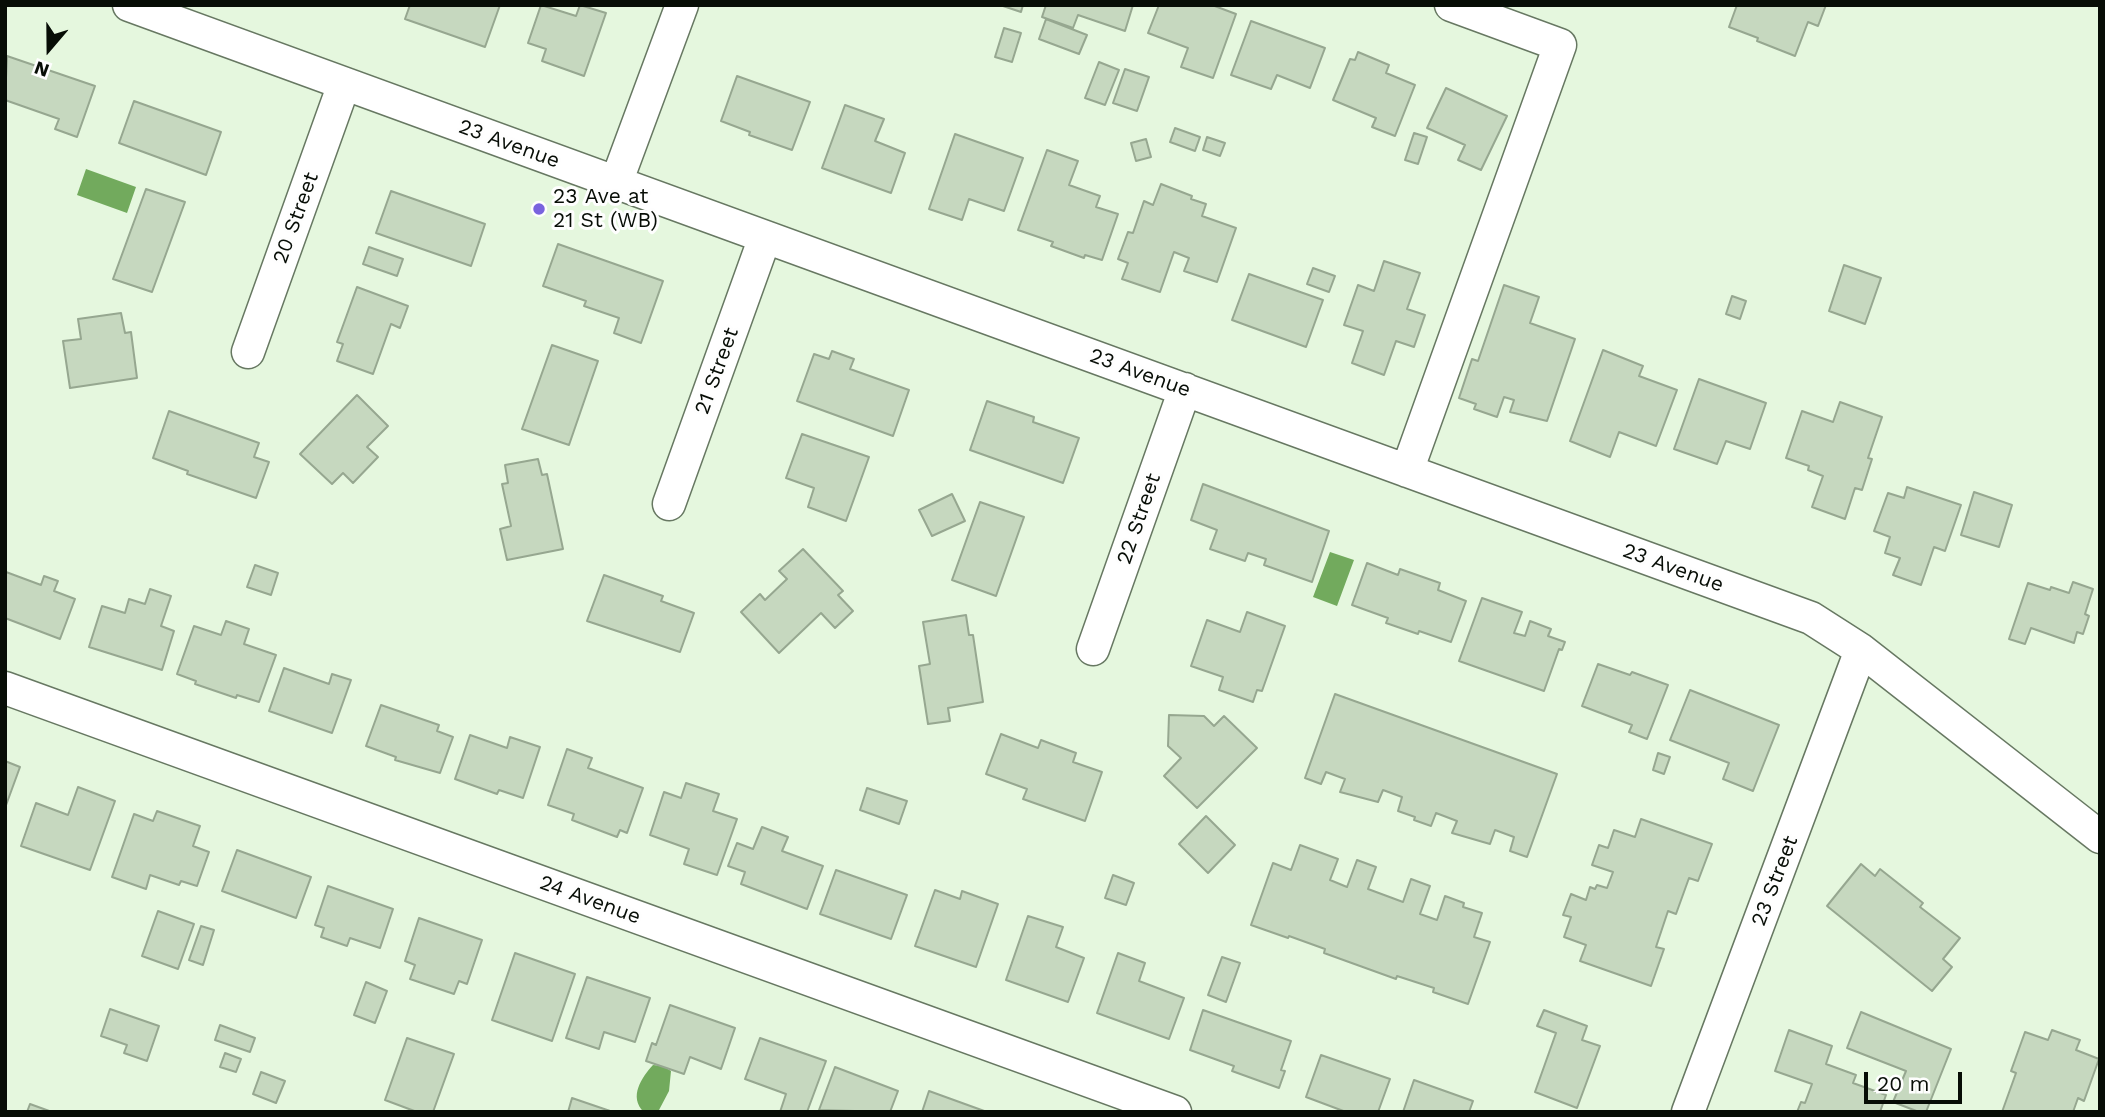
<!DOCTYPE html>
<html>
<head>
<meta charset="utf-8">
<style>
  body { margin:0 }
  #map { position:relative; width:2105px; height:1117px; overflow:hidden; background:#e5f7de; font-family:"Work Sans",sans-serif }
  canvas { display:block }
  .frame { position:absolute; inset:0; border:7px solid #070d06; pointer-events:none }
  .north { position:absolute; left:14px; top:14px; width:70px; height:70px; -webkit-text-stroke:5px #fefefe; paint-order:stroke; rotate:200deg; font-size:19px; font-weight:700; line-height:28px; text-align:center; color:#070d06 }
  .north::after { content:''; display:block; margin:auto; width:24px; height:32px; background:#070d06; clip-path:polygon(50% 0,100% 100%,50% 72%,0 100%) }
  .scale { position:absolute; left:1864px; top:1072px; width:98px; height:32px; box-sizing:border-box; border:4px solid #070d06; border-top:0; padding-left:9px; font-size:21px; line-height:24px; white-space:nowrap; color:#070d06; -webkit-text-stroke:5px #fefefe; paint-order:stroke }
</style>
</head>
<body>
<div id="map">
<canvas width="2105" height="1117"></canvas>
<div class="frame"></div>
<div class="north">N</div>
<div class="scale">20 m</div>
</div>
<script>
const ctx = document.querySelector('canvas').getContext('2d');
ctx.lineJoin = 'round';
function fillPath(path, color) { ctx.fillStyle = color; ctx.fill(path, 'evenodd'); }
function stroke(path, color, width, dash) { ctx.strokeStyle = color; ctx.lineWidth = width; ctx.lineCap = dash ? 'butt' : 'round'; ctx.setLineDash(dash || []); ctx.stroke(path); }
function label(font, color, halo, rows, align = 'center') {
  ctx.font = font + ' "Work Sans",sans-serif'; ctx.lineWidth = 6; ctx.setLineDash([]); ctx.textBaseline = 'middle'; ctx.strokeStyle = halo; ctx.fillStyle = color; for (const [text, x, y, turn = 0] of rows) {
    ctx.save(); ctx.translate(x, y); ctx.rotate((+turn || 0) * Math.PI / 180); ctx.textAlign = isNaN(turn) ? turn : align; if (halo) ctx.strokeText(text, 0, 0); ctx.fillText(text, 0, 0); ctx.restore();
  }
}
fillPath(new Path2D(`
  M86 169 136 187 127 213 77 195Z
  M1330 552 1354 560 1337 606 1313 597Z
  M653 1065 663 1066 671 1071 669 1091 659 1110 644 1112C628 1097 642 1077 653 1065Z`), '#72aa5d');
const building = new Path2D(`
  M410 5H500L485 47 405 19Z
  M541 5 576 16 580 5 606 13 584 76 542 61 546 49 528 43Z
  M1000 5H1023L1021 12Z
  M1046 5H1133L1125 31 1078 15 1073 28 1042 17Z
  M1159 5H1212L1236 14 1213 78 1181 67 1188 48 1148 33Z
  M1737 5H1826L1818 26 1808 22 1795 56 1757 41 1758 38 1729 27Z
  M1046 19 1087 35 1079 54 1039 39Z
  M1251 21 1325 48 1310 88 1277 75 1271 89 1231 75Z
  M1004 28 1021 33 1012 62 995 57Z
  M1358 52 1389 65 1386 73 1415 85 1395 136 1372 127 1376 118 1333 100 1350 59 1355 60Z
  M7 56 95 86 77 137 55 129 59 119 5 100Z
  M1099 62 1119 70 1105 105 1085 98Z
  M1125 69 1149 77 1137 111 1113 103Z
  M737 76 810 102 792 150 749 135 750 132 721 121Z
  M1446 88 1507 116 1481 170 1458 160 1465 145 1427 128Z
  M134 101 221 132 206 175 119 143Z
  M845 105 884 119 875 141 905 153 891 193 822 168Z
  M1175 128 1200 137 1195 151 1170 142Z
  M1414 133 1427 137 1418 164 1405 160Z
  M955 134 1023 158 1004 211 969 199 962 220 929 209Z
  M1207 137 1225 143 1220 156 1203 150Z
  M1146 139 1151 157 1136 161 1131 143Z
  M1047 150 1078 161 1069 185 1100 196 1096 207 1118 214 1102 260 1085 255 1084 258 1051 246 1053 242 1018 230Z
  M1161 184 1192 196 1191 199 1206 204 1202 216 1236 228 1217 282 1184 271 1189 258 1174 252 1160 292 1122 279 1128 263 1118 259 1128 232 1133 233 1144 201 1153 205Z
  M146 189 185 202 152 292 113 279Z
  M391 191 485 224 471 266 376 233Z
  M558 244 663 281 641 343 614 333 619 318 584 306 586 301 543 286Z
  M369 247 403 259 397 276 363 264Z
  M1384 261 1420 273 1407 309 1425 315 1414 347 1396 341 1384 375 1352 363 1363 331 1344 325 1358 285 1374 291Z
  M1844 265 1881 278 1865 324 1829 311Z
  M1313 268 1335 276 1329 292 1307 284Z
  M1249 274 1323 300 1306 347 1232 320Z
  M1504 285 1539 297 1530 323 1575 339 1547 421 1510 412 1514 400 1504 397 1497 417 1474 409 1476 404 1459 398 1472 359 1478 361Z
  M357 287 408 306 400 328 391 324 373 374 337 361 343 344 337 342Z
  M1732 296 1746 301 1740 319 1726 314Z
  M121 313 125 333 131 332 137 378 70 388 63 341 81 339 78 319Z
  M552 345 598 361 569 445 522 429Z
  M1603 350 1643 366 1639 376 1677 390 1656 446 1619 432 1610 457 1570 441Z
  M832 351 854 359 850 369 909 390 893 436 797 401 814 354 829 359Z
  M1699 379 1766 403 1750 449 1726 441 1717 464 1674 449Z
  M357 395 388 426 367 447 378 457 353 483 343 473 332 484 300 454Z
  M987 401 1034 417 1033 422 1079 438 1063 483 970 450Z
  M1840 402 1882 417 1868 458 1872 459 1862 490 1855 488 1845 519 1812 507 1823 476 1808 470 1809 466 1786 458 1802 411 1833 422Z
  M169 411 259 443 254 457 269 462 256 498 187 474 188 471 153 458Z
  M802 434 869 457 846 521 808 507 814 488 786 478Z
  M538 459 542 475 547 474 563 549 507 560 500 529 511 526 502 484 508 483 505 465Z
  M1203 484 1329 531 1312 582 1264 565 1266 559 1248 553 1245 561 1210 549 1217 530 1191 520Z
  M1907 487 1961 505 1945 551 1934 547 1921 585 1893 575 1900 558 1885 553 1890 537 1874 531 1888 493 1904 498Z
  M1974 492 2012 505 1999 547 1961 535Z
  M952 494 965 521 932 536 919 510Z
  M980 502 1024 517 996 596 952 580Z
  M803 549 843 591 838 595 853 611 835 628 821 613 779 653 741 612 760 594 765 600 787 579 779 571Z
  M1367 563 1398 575 1400 569 1440 583 1438 590 1466 601 1451 642 1419 631 1418 634 1386 623 1388 618 1352 605Z
  M255 565 278 573 271 595 247 587Z
  M6 572 41 585 44 576 58 581 54 591 75 599 60 639 5 618Z
  M604 575 663 596 661 601 694 613 680 652 587 621Z
  M2073 582 2093 589 2085 614 2089 616 2083 634 2077 632 2074 643 2031 628 2025 644 2009 639 2028 583 2050 590 2051 587 2069 593Z
  M150 589 171 596 161 626 174 631 162 670 89 647 102 606 125 613 129 599 145 604Z
  M1482 598 1522 612 1514 633 1525 636 1530 621 1551 629 1548 636 1565 642 1562 650 1559 649 1544 691 1459 661Z
  M1247 612 1285 626 1262 691 1257 690 1253 702 1219 690 1223 677 1191 666 1207 620 1240 632Z
  M966 615 969 635H973L983 702 948 708 950 721 928 724 919 666 930 664 923 622Z
  M226 621 249 629 244 644 276 655 259 702 237 695 236 698 195 684 196 681 177 674 194 626 221 635Z
  M1598 664 1630 675 1632 672 1668 685 1647 739 1629 732 1632 725 1582 706Z
  M284 668 329 684 332 674 351 680 332 733 269 711Z
  M1690 690 1779 725 1753 791 1723 779 1729 763 1670 740Z
  M1335 694 1557 774 1527 857 1510 851 1514 837 1495 830 1490 844 1452 833 1457 821 1436 813 1431 826 1414 820 1415 817 1398 811 1402 797 1383 790 1378 802 1340 792 1345 779 1326 772 1321 784 1305 778Z
  M381 705 439 725 437 731 453 737 440 773 395 760 396 757 366 746Z
  M1169 715 1204 716 1214 726 1224 716 1257 748 1197 808 1164 776 1181 758 1168 746Z
  M1001 734 1038 748 1041 740 1076 753 1073 762 1102 772 1085 821 1023 799 1027 789 986 774Z
  M470 735 507 748 510 737 540 747 523 798 499 790 497 794 455 779Z
  M567 749 592 758 588 768 643 788 627 833 620 830 617 837 572 820 574 814 548 805Z
  M1658 753 1670 757 1664 774 1653 770Z
  M5 761 20 767 5 808Z
  M686 783 719 794 713 811 737 819 717 875 684 864 689 849 650 835 664 792 681 798Z
  M78 787 115 801 90 870 21 846 36 803 68 815Z
  M867 788 907 801 899 824 860 810Z
  M157 811 200 826 193 846 209 852 197 886 181 881 179 885 150 875 146 889 112 877 134 814 153 821Z
  M1206 816 1235 845 1208 873 1179 844Z
  M1641 819 1712 844 1698 881 1689 878 1676 914 1668 911 1656 947 1664 949 1651 986 1580 961 1586 945 1564 937 1571 917 1563 915 1571 894 1586 900 1590 887 1595 889 1597 885 1607 888 1613 872 1592 865 1599 845 1608 848 1614 830 1635 837Z
  M762 827 788 837 782 851 823 866 807 909 741 884 745 872 728 866 737 843 753 849Z
  M1300 845 1338 859 1330 880 1347 887 1357 860 1376 867 1368 889 1403 902 1411 879 1430 886 1420 914 1437 920 1445 896 1464 903 1463 907 1482 913 1474 937 1490 942 1468 1004 1433 992 1434 988 1397 976 1396 979 1324 953 1325 949 1289 936 1288 938 1251 925 1273 863 1291 870Z
  M237 850 311 877 296 918 222 891Z
  M1861 864 1875 876 1880 869 1923 903 1920 907 1960 938 1943 959 1952 967 1932 991 1827 906Z
  M836 870 907 895 891 939 820 914Z
  M1113 875 1134 883 1126 905 1105 898Z
  M328 886 393 909 380 948 350 938 347 946 321 937 324 928 315 925Z
  M935 890 960 899 962 891 998 904 976 967 915 946Z
  M158 911 194 924 178 969 142 956Z
  M1028 916 1063 927 1056 947 1084 958 1068 1002 1006 980Z
  M419 918 482 940 467 984 459 981 454 994 410 979 415 965 405 961Z
  M201 926 214 930 203 965 189 960Z
  M515 953 575 974 552 1041 492 1020Z
  M1118 953 1145 963 1139 981 1184 998 1169 1039 1097 1013Z
  M1222 957 1240 963 1226 1002 1208 995Z
  M587 977 650 998 635 1042 604 1032 599 1049 566 1038Z
  M366 982 387 991 375 1023 354 1015Z
  M670 1005 735 1028 721 1069 690 1057 684 1074 646 1061 652 1043 656 1045Z
  M110 1009 159 1026 147 1061 124 1053 127 1045 101 1036Z
  M1203 1010 1291 1041 1281 1070 1285 1071 1279 1088 1232 1071 1234 1066 1190 1050Z
  M1544 1010 1587 1026 1582 1040 1600 1046 1577 1108 1535 1092 1556 1033 1537 1026Z
  M1861 1012 1951 1049 1926 1112H1919L1893 1102 1906 1071 1847 1048Z
  M220 1025 255 1038 250 1052 215 1040Z
  M1789 1030 1832 1046 1826 1064 1856 1075 1853 1083 1886 1095 1880 1112H1797L1801 1102 1805 1103 1812 1084 1775 1071Z
  M2052 1030 2080 1040 2076 1050 2099 1059 2084 1101 2078 1098 2073 1112H2002L2016 1073 2011 1071 2025 1032 2048 1040Z
  M407 1038 454 1054 433 1112H417L385 1100Z
  M760 1038 826 1061 807 1112H780L786 1094 745 1079Z
  M225 1053 241 1059 236 1072 220 1067Z
  M1321 1055 1390 1079 1378 1112H1346L1306 1097Z
  M835 1067 898 1091 890 1112 819 1110Z
  M261 1072 285 1081 276 1103 253 1094Z
  M1414 1080 1473 1101 1469 1112H1403Z
  M929 1091 987 1112H922Z
  M572 1098 613 1112H568Z
  M30 1104 52 1112H27Z`);
fillPath(building, '#c6d8bf');
stroke(building, '#96a790', 2);
const minor = new Path2D(`
  M129 5 1811 618 1861 650 2100 837
  M616 183 682 5
  M248 352 344 84
  M1407 471 1560 45 1451 5
  M669 504 765 237
  M1093 649 1185 389
  M5 688 1175 1112
  M1688 1112 1861 650`);
stroke(minor, '#677862', 35);
stroke(minor, '#fff', 32);
for (const [x, y, r, color] of [
  [539,209,7,"#7963de"]
]) { const dot = new Path2D(); dot.arc(x, y, r, 0, 2 * Math.PI); ctx.fillStyle = color; ctx.fill(dot); stroke(dot, '#fefefe', 2.5); }
label('21px', '#070d06', '#fefefe', [
  ["23 Avenue",509,144,20],
  ["20 Street",296,218,-70],
  ["21 Street",717,371,-70],
  ["23 Avenue",1140,373,20],
  ["22 Street",1139,519,-71],
  ["23 Avenue",1673,568,20],
  ["23 Street",1775,881,-69],
  ["24 Avenue",590,900,20]
]);
label('21px', '#070d06', '#fefefe', [
  ["23 Ave at",553,197],
  ["21 St (WB)",553,221]
], 'left');
</script>
</body>
</html>
